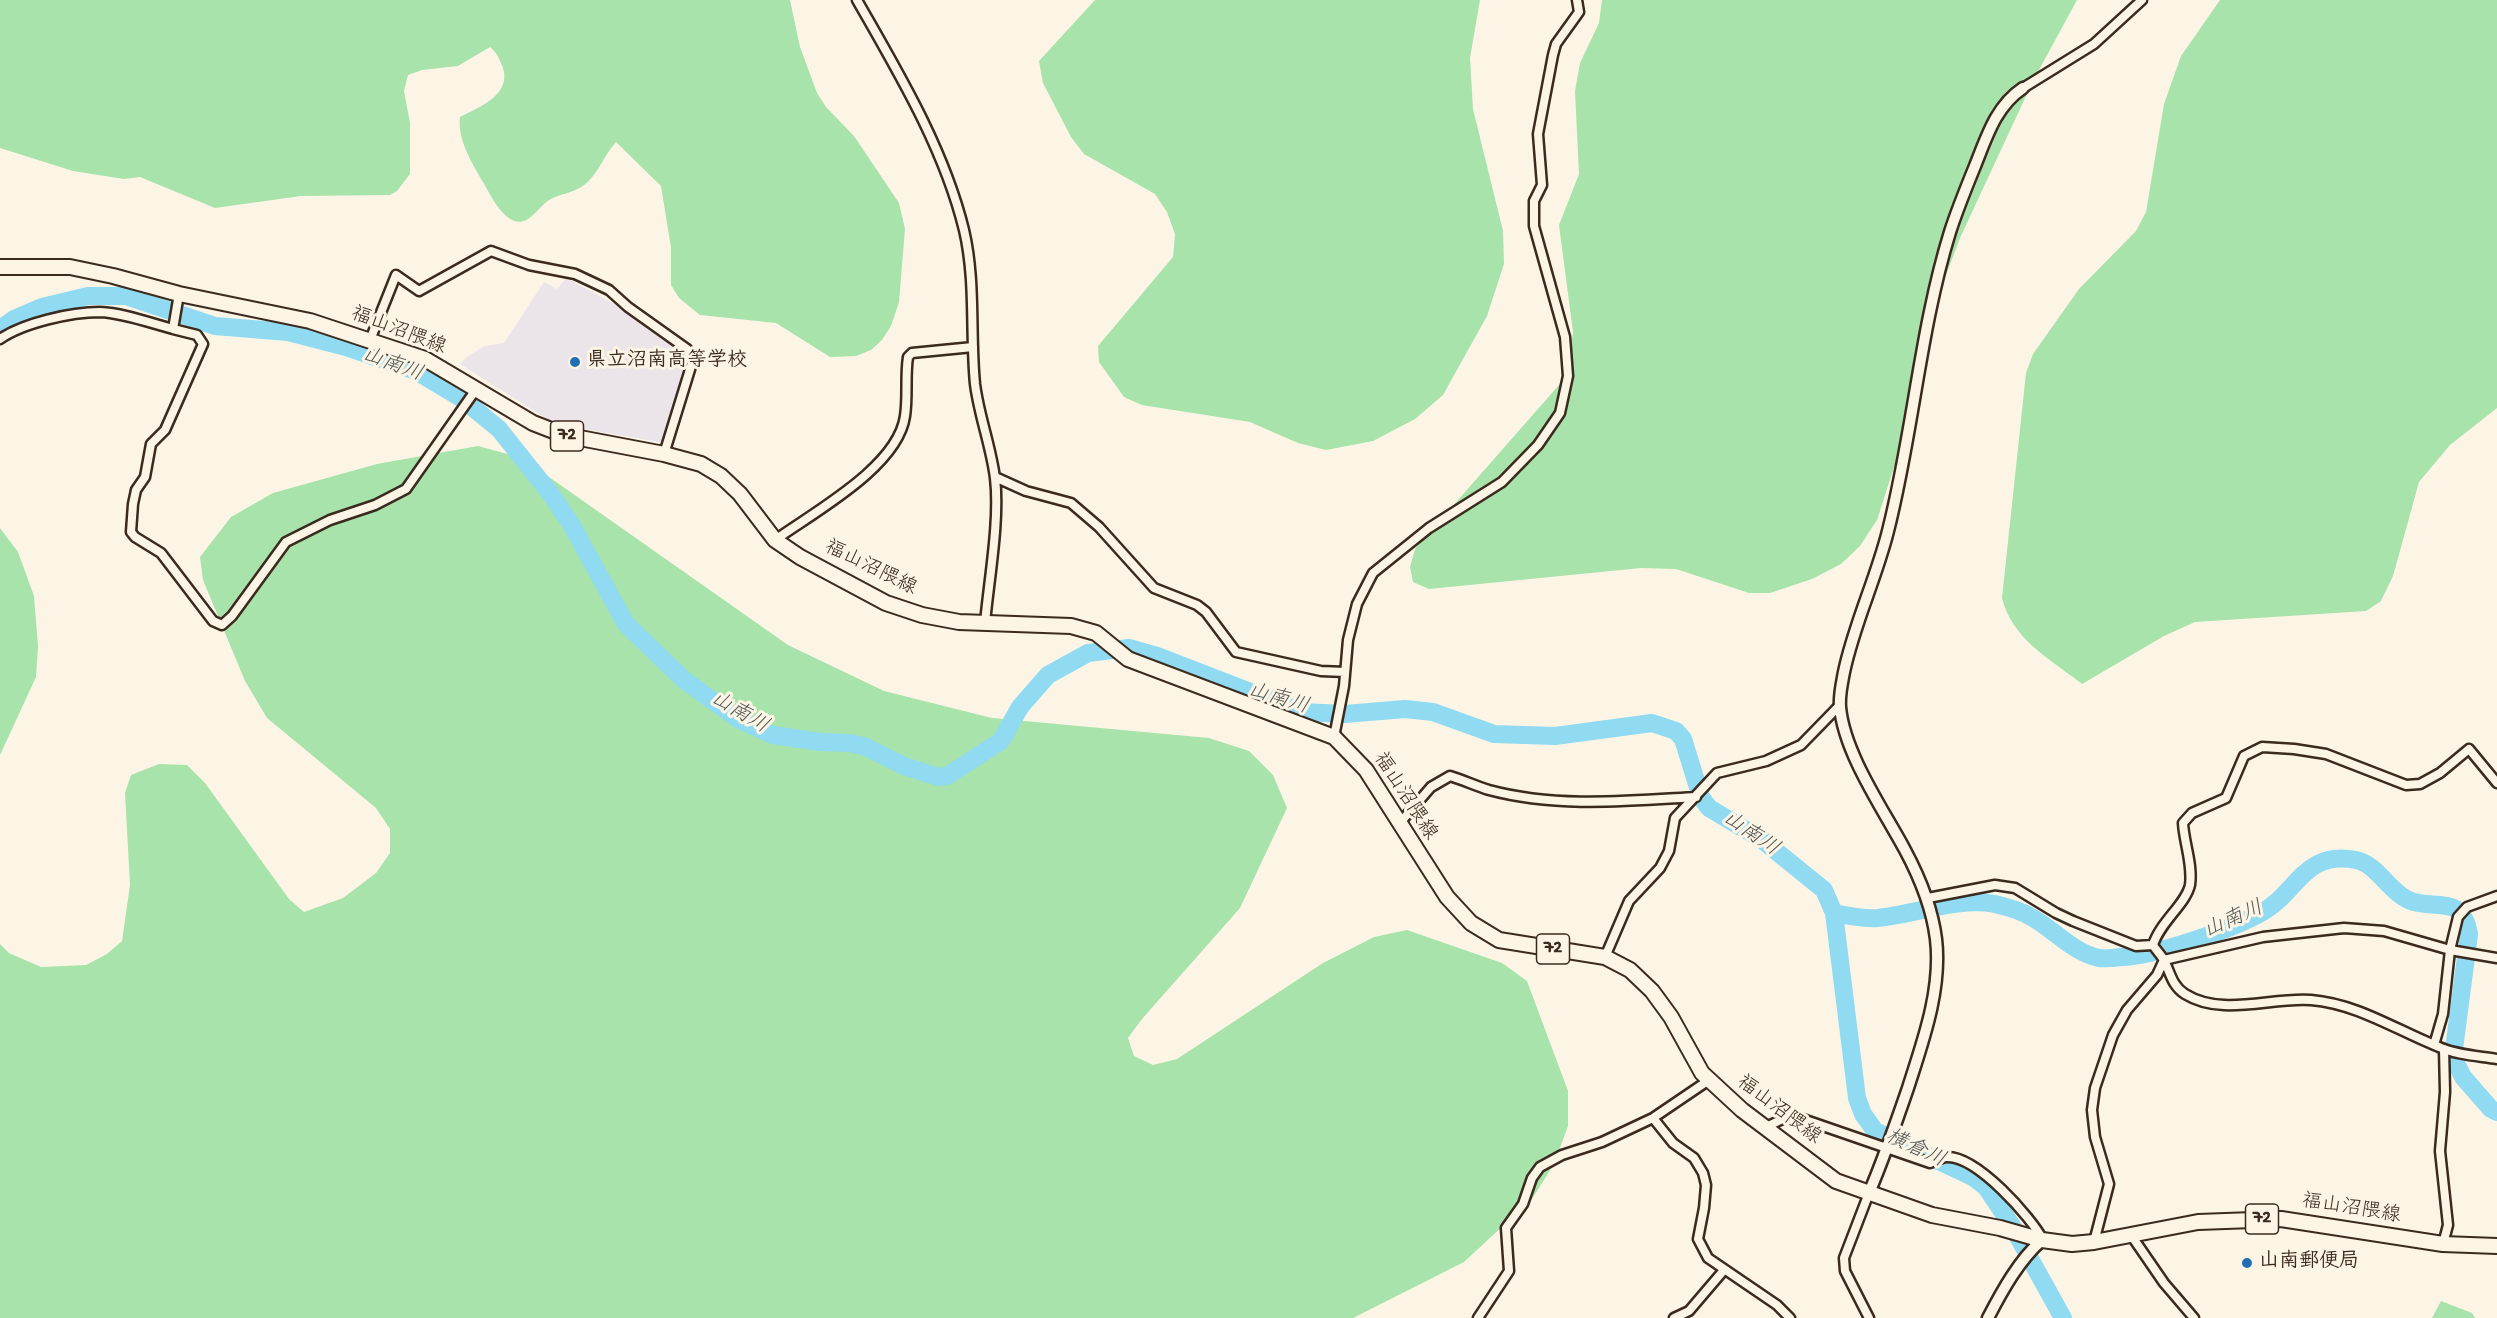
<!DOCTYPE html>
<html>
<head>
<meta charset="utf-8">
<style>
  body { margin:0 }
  canvas { display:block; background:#fcf5e5 }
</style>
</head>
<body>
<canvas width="2497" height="1318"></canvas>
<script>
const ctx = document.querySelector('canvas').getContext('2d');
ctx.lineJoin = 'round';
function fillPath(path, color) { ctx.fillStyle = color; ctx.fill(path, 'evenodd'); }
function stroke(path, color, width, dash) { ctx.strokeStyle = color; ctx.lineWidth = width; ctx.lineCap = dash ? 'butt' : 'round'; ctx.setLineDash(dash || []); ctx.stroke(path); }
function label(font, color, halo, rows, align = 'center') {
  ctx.font = font + ' "Gochi Hand","Klee One",sans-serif'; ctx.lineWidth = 6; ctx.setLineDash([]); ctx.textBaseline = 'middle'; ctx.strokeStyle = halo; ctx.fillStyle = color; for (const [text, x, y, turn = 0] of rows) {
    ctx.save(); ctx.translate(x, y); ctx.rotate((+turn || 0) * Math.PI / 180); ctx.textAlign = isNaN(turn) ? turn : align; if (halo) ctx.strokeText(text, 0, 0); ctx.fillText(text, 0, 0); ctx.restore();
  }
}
fillPath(new Path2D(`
  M566 278 624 309 685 352 689 359 665 443 572 427 547 419 460 364 468 356 485 346 504 343 544 282 557 289Z`), '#ebe5e9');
fillPath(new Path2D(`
  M0 0H790L800 47 817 93 826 107 854 136 899 203 905 229 899 302 891 326 882 340 871 350 856 356 830 357 776 323 700 315 679 298 671 285V248L661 186 616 142C604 155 598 175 583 186 573 193 559 194 549 200 540 206 533 218 524 221 505 227 490 194 483 182 472 163 457 139 460 117 482 106 515 93 501 63 498 56 496 52 490 47L458 66 422 70 408 75 404 91 410 123V174L397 191 390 195 301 196 215 208 140 177 124 179 73 171 0 148Z
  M1095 0H1480L1470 58 1473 109 1503 231 1504 264 1487 316 1443 395 1415 419 1373 441 1326 450 1298 443 1250 422 1142 405 1124 397 1099 362 1098 346 1173 257 1175 234 1167 212 1155 194 1084 154 1071 137 1043 83 1039 61Z
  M1602 0H2077L2033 81 1960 238 1934 307 1903 439 1877 520 1860 546 1841 564 1812 579 1770 593H1749L1676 569 1641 568 1429 589 1413 582 1410 567 1415 549 1559 385 1569 363 1573 332 1559 225 1579 174 1575 91 1580 63 1599 23Z
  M2220 0H2497V408L2450 445 2419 482 2393 576 2381 601 2366 611 2195 622 2164 636 2082 684C2050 659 2012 639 2002 598L2026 373 2033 354 2079 289 2136 231 2146 212 2164 104 2181 56Z
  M478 446 522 458 788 645 884 691 992 718 1209 738 1249 751 1273 775 1287 808 1240 908 1142 1019 1128 1038 1134 1056 1153 1065 1177 1059 1323 963 1374 937 1407 930 1502 963 1527 981 1568 1091V1126L1554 1164 1532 1199 1464 1262 1353 1318H0V944L9 953 41 967 86 965 107 954 122 941 130 885 125 793 131 775 159 764 187 765 205 783 289 899 304 912 343 898 376 873 390 853V829L376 808 267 718 245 681 203 580 200 557 231 517 273 493 377 464Z
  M0 528 18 552 34 596 38 646 36 677 0 755Z
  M2441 1301 2472 1313 2475 1318H2432Z`), '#a7e3aa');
stroke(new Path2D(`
  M0 329 14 319 42 307 88 296H126L215 326 288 332 346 347 416 371 461 398 499 429 550 493 571 524 626 624 683 679 738 719 773 735 820 742 850 743 866 747 904 766 938 777 947 776 1001 741 1020 707 1048 675 1088 653 1129 648 1157 656 1302 712 1345 714 1405 709 1433 712 1494 734 1555 736 1652 723 1676 731 1683 739 1701 797 1709 808 1761 839 1824 890 1834 913 1857 1098 1863 1114 1875 1131 1973 1177 1986 1187 2012 1226 2063 1318
  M1834 913C1848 916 1864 919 1878 918 1915 914 1959 897 1995 904 2008 907 2022 911 2033 918 2054 930 2074 953 2099 958 2106 959 2114 958 2121 957 2155 956 2229 930 2259 914 2298 894 2302 850 2356 860 2378 864 2390 895 2414 902 2442 909 2462 896 2469 934L2453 1057 2463 1077 2491 1109 2497 1112`), '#90daf2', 18);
const minor = new Path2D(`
  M857 0C898 72 944 148 964 230 976 281 970 333 975 384 979 416 991 446 995 478 1000 520 989 579 985 623
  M2023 88 2094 44 2142 0
  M179 294 173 329 197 335 203 344 165 430 151 444 145 477 136 490 133 504 131 532 135 537 161 553 213 621 222 625 232 616 286 542 330 520 375 505 406 489 477 388
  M0 339C23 323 71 312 100 312 124 313 150 323 173 329
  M370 340 396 275 419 291 491 251 529 265 575 274 609 290 628 307 687 349 692 363 664 454
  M995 477 1026 491 1071 503 1099 527 1154 588 1197 605 1206 612 1236 652 1321 671 1345 672
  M775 540C814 512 898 467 905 416 908 397 905 376 908 357L912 353 973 347
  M1334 737 1344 686 1348 640 1357 604 1373 573 1429 528 1502 482 1538 445 1560 413 1568 376 1565 337 1534 226V201L1542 185 1538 134 1553 55 1556 44 1579 12 1577 0
  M1399 824 1431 787 1450 776C1463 780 1476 786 1489 790 1556 808 1627 801 1696 797
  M1928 898 1995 885 2015 888 2056 913 2073 921 2136 946 2153 945
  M2153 945C2160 922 2186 904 2190 885 2193 864 2184 843 2183 823L2192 813 2226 798 2244 756 2262 747 2294 749 2326 754 2406 785 2420 784 2440 773 2469 749 2497 783
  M2153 945C2156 950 2161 955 2164 960 2170 972 2172 986 2185 994 2222 1017 2270 997 2311 1000 2358 1004 2396 1030 2439 1047 2456 1055 2479 1056 2497 1059
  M1605 957 1629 901 1660 868 1669 851 1675 818 1717 773 1766 761 1801 745 1840 705
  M2434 1045 2443 1014 2450 950 2458 917 2467 907 2497 896
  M1653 1118 1673 1143 1694 1158 1703 1173 1706 1185 1704 1208 1698 1239 1708 1258 1777 1305 1790 1318
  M1766 1127 1791 1115 1930 1163C1935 1161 1942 1157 1947 1157 1977 1156 2031 1217 2043 1240
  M2131 1235 2164 1283 2194 1318
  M2094 1242 2109 1184 2095 1137 2092 1110 2095 1088 2113 1035 2127 1010 2157 975 2164 960 2263 937 2344 928 2384 931 2450 950 2497 958
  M2443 1244 2448 1225 2440 1151 2445 1092 2444 1049
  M1478 1318 1509 1271 1506 1228 1523 1204 1532 1178 1540 1167 1562 1155 1602 1142 1653 1118 1709 1080
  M1674 1318 1689 1311 1724 1270
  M1869 1318 1845 1271 1844 1258 1869 1193`);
const tertiary = new Path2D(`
  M1869 1193C1884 1158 1896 1123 1908 1088 1923 1041 1942 989 1936 939 1932 907 1920 878 1905 850 1883 809 1844 753 1840 707 1839 695 1842 683 1844 672 1854 624 1876 579 1888 531 1913 433 1920 329 1950 232 1957 210 1966 188 1975 166 1987 136 1996 106 2023 88
  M1988 1318C2002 1291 2019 1260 2042 1240`);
const primary = new Path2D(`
  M0 267H70L113 276 179 294 310 321 425 359 533 423 564 435 664 454 701 464 721 476 740 494 775 540 800 557 886 603 922 615 959 622 1071 626 1096 633 1128 659 1334 737 1366 770 1447 897 1471 923 1499 940 1605 957 1630 970 1652 991 1671 1017 1702 1073 1742 1110 1836 1181 1932 1215 2000 1228 2042 1240 2072 1244 2094 1242 2198 1222 2281 1219 2443 1244 2497 1246`);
stroke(minor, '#3b2a1e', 13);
stroke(tertiary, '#3b2a1e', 15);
stroke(primary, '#3b2a1e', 18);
stroke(minor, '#fcf5e5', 8);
stroke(tertiary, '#fcf5e5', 10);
stroke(primary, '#fcf5e5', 14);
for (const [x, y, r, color] of [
  [575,362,6,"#1f6fb2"],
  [2247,1263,6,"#1f6fb2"]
]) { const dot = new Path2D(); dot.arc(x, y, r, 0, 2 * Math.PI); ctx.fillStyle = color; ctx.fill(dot); stroke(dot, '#fcf5e5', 2); }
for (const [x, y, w] of [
  [567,436,33],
  [1553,949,33],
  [2262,1219,33]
]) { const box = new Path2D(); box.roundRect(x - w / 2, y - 15, w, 30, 4.5); ctx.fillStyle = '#fcf5e5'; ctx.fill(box); stroke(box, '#3b2a1e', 1.5); }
label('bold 18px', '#3b2a1e', null, [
  ["72",567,436],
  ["72",1553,949],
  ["72",2262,1219]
]);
label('20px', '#3b2a1e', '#fcf5e5', [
  ["福山沼隈線",398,332,21],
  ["福山沼隈線",870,569,26],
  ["福山沼隈線",1404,797,57],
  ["福山沼隈線",1778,1111,37],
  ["福山沼隈線",2351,1210,9]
]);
label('bold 20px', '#3b2a1e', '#fcf5e5', [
  ["県立沼南高等学校",587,362],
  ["山南郵便局",2259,1263]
], 'left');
label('italic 21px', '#505653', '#fcf5e5', [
  ["山南川",392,366,20],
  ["山南川",1278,700,17],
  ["山南川",739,714,30],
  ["山南川",1750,835,34],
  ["山南川",2234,921,-24],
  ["横倉川",1915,1150,25]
]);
</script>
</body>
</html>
